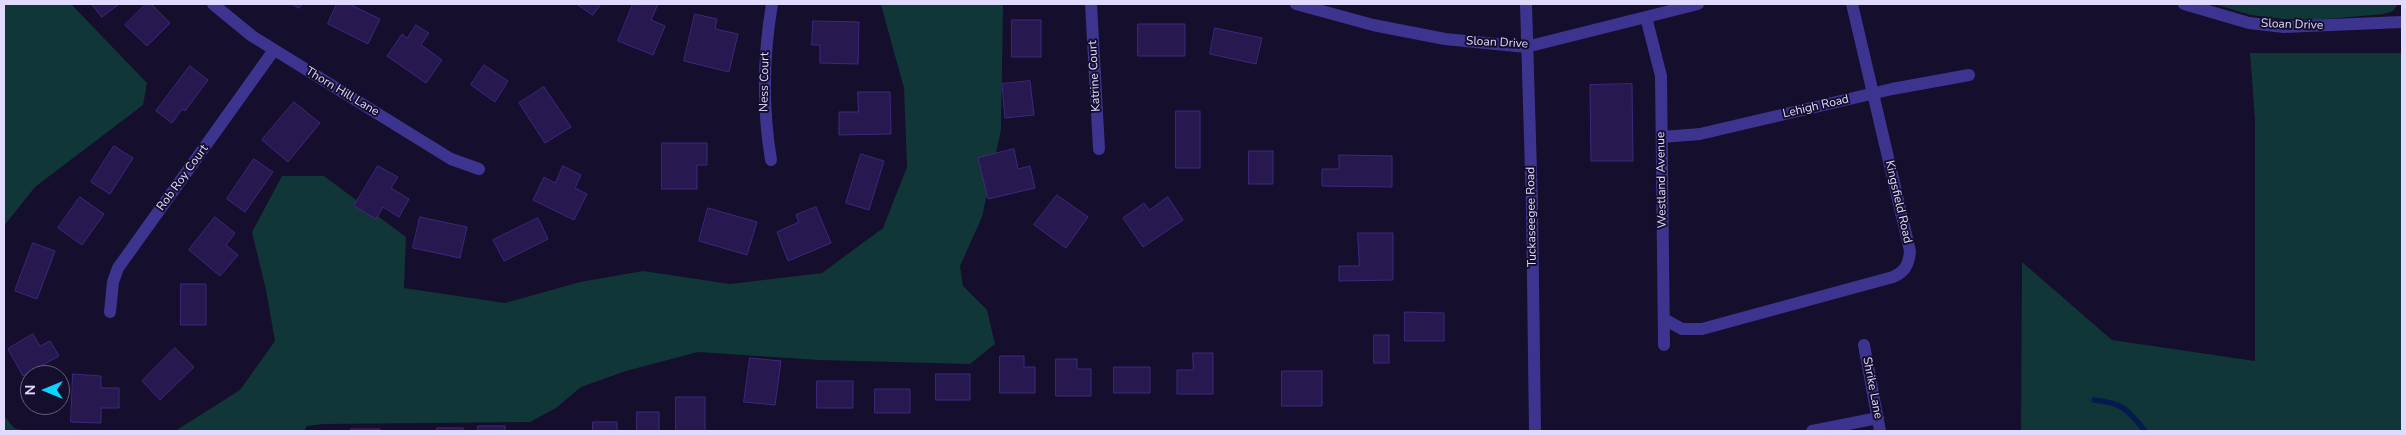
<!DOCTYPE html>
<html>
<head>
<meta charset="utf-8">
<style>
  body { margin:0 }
  #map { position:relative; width:2406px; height:435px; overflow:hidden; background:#150e2c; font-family:"Nunito Sans",sans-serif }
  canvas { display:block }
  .frame { position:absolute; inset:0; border:5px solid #e0daff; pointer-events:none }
  .north { position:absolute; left:20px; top:365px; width:50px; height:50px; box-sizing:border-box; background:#150e2c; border:1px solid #666080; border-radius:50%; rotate:270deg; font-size:14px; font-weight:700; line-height:20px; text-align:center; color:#e0daff }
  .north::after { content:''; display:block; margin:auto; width:18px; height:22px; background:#06d7ff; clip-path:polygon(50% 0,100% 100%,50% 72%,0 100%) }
</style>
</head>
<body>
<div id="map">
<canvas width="2406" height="435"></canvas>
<div class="frame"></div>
<div class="north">N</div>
</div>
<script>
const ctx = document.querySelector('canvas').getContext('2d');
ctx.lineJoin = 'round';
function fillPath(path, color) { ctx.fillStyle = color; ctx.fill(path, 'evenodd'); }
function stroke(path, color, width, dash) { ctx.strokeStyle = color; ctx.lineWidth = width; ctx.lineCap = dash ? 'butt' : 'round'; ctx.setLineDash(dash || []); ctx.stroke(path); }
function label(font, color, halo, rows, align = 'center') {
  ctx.font = font + ' "Nunito Sans",sans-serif'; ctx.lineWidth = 4; ctx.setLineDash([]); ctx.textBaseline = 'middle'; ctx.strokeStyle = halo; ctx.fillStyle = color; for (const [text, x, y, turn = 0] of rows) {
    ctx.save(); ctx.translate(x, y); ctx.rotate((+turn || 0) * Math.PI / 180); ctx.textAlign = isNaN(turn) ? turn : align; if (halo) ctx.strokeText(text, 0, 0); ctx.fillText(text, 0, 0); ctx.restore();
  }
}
fillPath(new Path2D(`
  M4 4H71L147 83 143 105 35 187 4 226Z
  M912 4H1003L1001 130 982 217 960 266 963 286 987 310 995 344 970 364 818 360 698 352 626 371 581 387 556 408 530 422 323 424 307 426 304 431H175L240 390 275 341 266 290 252 232 282 176H324L406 237 404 288 505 303 580 282 643 271 730 284 822 273 883 228 907 167 904 88 881 5Z
  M2214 4H2398L2393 11 2384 14 2316 20 2283 19 2251 15Z
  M2250 53H2402V431H2021L2022 262 2112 340 2255 361V120Z
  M4 416 14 428 25 431H4Z`), '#103637');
stroke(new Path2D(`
  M2094 400C2123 403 2127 409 2145 431`), '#051b4f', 5.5);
const building = new Path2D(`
  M92 4H119L102 17Z
  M146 4H151L170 23 147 46 125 25Z
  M292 4H302L299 8Z
  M337 4H349L380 19 368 44 328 24Z
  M577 4H601L593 15Z
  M633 4H658L651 20 665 26 653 55 618 41Z
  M695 14 717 19 715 29 738 34 729 72 684 61Z
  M1012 20H1041V57H1012Z
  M813 21 859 22 858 64 820 63V45H812Z
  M1138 24H1185V56H1138Z
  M416 25 429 33 421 45 442 60 426 83 387 56 402 34 407 38Z
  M1215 28 1262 38 1256 64 1210 54Z
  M484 65 508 81 495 102 471 85Z
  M190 66 208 80 185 111 182 109 172 123 156 111Z
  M1030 81 1034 115 1005 118 1002 84Z
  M1632 84 1633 161H1591L1590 85Z
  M544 87 571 127 545 143 519 103Z
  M858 92H890L891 134 839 135V112H858Z
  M294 102 320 123 288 162 262 140Z
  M1176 111H1200V168H1176Z
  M662 143H707V165H697V189H662Z
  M114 146 133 158 110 194 91 182Z
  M1014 149 1018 169 1030 166 1035 188 988 199 978 158Z
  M1249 151H1273V184H1249Z
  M861 154 884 161 869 210 846 203Z
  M1339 155 1392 156V187L1322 186V169H1339Z
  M254 159 273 172 245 212 227 199Z
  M378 166 398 177 391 188 409 199 399 217 383 207 376 219 354 206Z
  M563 166 581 175 575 188 587 194 574 220 533 200 544 177 555 183Z
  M1057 195 1088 217 1066 248 1034 225Z
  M80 197 104 214 82 245 58 228Z
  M1168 197 1183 220 1143 247 1123 218 1144 203 1149 210Z
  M816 207 831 243 788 261 777 232 799 222 796 215Z
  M708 208 757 222 747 255 699 241Z
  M215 217 235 233 226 245 238 255 220 276 189 250Z
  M420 217 467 227 460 258 413 248Z
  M538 218 548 239 504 261 493 240Z
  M1358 233H1393V280L1339 281V266H1359Z
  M33 243 55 251 37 299 15 291Z
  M181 284H206V325H181Z
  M1405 312 1444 313V341H1405Z
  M33 334 40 346 50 341 59 356 23 376 8 349Z
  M1374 335H1389V363H1374Z
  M175 348 194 367 160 400 142 381Z
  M1193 353H1213V394H1177V370H1193Z
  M1000 356H1024V367H1035V393H1000Z
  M750 358 781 361 775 405 744 402Z
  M1056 359H1077V369H1091V396H1056Z
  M1114 367H1150V393H1114Z
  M1282 371H1322V406H1282Z
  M73 374 101 376V388H119V408H101V423L71 422Z
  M936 374H970V400H936Z
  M817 381H853V408H817Z
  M875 389H910V413H875Z
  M676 397H705V431H676Z
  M637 412H659V431H637Z
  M593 422H617V431H593Z
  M478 426H505V431H478Z
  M437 428H463V431H437Z
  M351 429H380V431H351Z`);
fillPath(building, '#27184f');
stroke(building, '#3e287e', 1);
stroke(new Path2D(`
  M213 4 252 36 451 159 479 169
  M1091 4 1099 149
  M1296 4 1373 25 1445 39 1526 47 1698 4
  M2184 4 2249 23 2284 27 2402 22
  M1646 17 1661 76 1664 345
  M1662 137 1700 134 1892 89 1969 75
  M771 160C762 106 763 57 772 4
  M110 312 113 282 118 268 274 50
  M1664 319 1682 329H1702L1893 277C1905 272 1909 264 1910 251L1852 4
  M1864 345 1880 431
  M1812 431 1878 418`), '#3d3490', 12);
stroke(new Path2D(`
  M1526 4 1532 206 1535 431`), '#3d3490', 12);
label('12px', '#e0daff', '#150e2c', [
  ["Sloan Drive",2292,25,2],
  ["Sloan Drive",1497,43,3],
  ["Katrine Court",1095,76,-93],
  ["Ness Court",765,82,-89],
  ["Thorn Hill Lane",342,92,31],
  ["Lehigh Road",1816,107,-13],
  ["Rob Roy Court",183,178,-54],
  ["Westland Avenue",1662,180,-91],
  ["Kingsfield Road",1898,202,77],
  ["Tuckaseegee Road",1532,217,-91],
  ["Shrike Lane",1872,388,79]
]);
</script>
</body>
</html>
